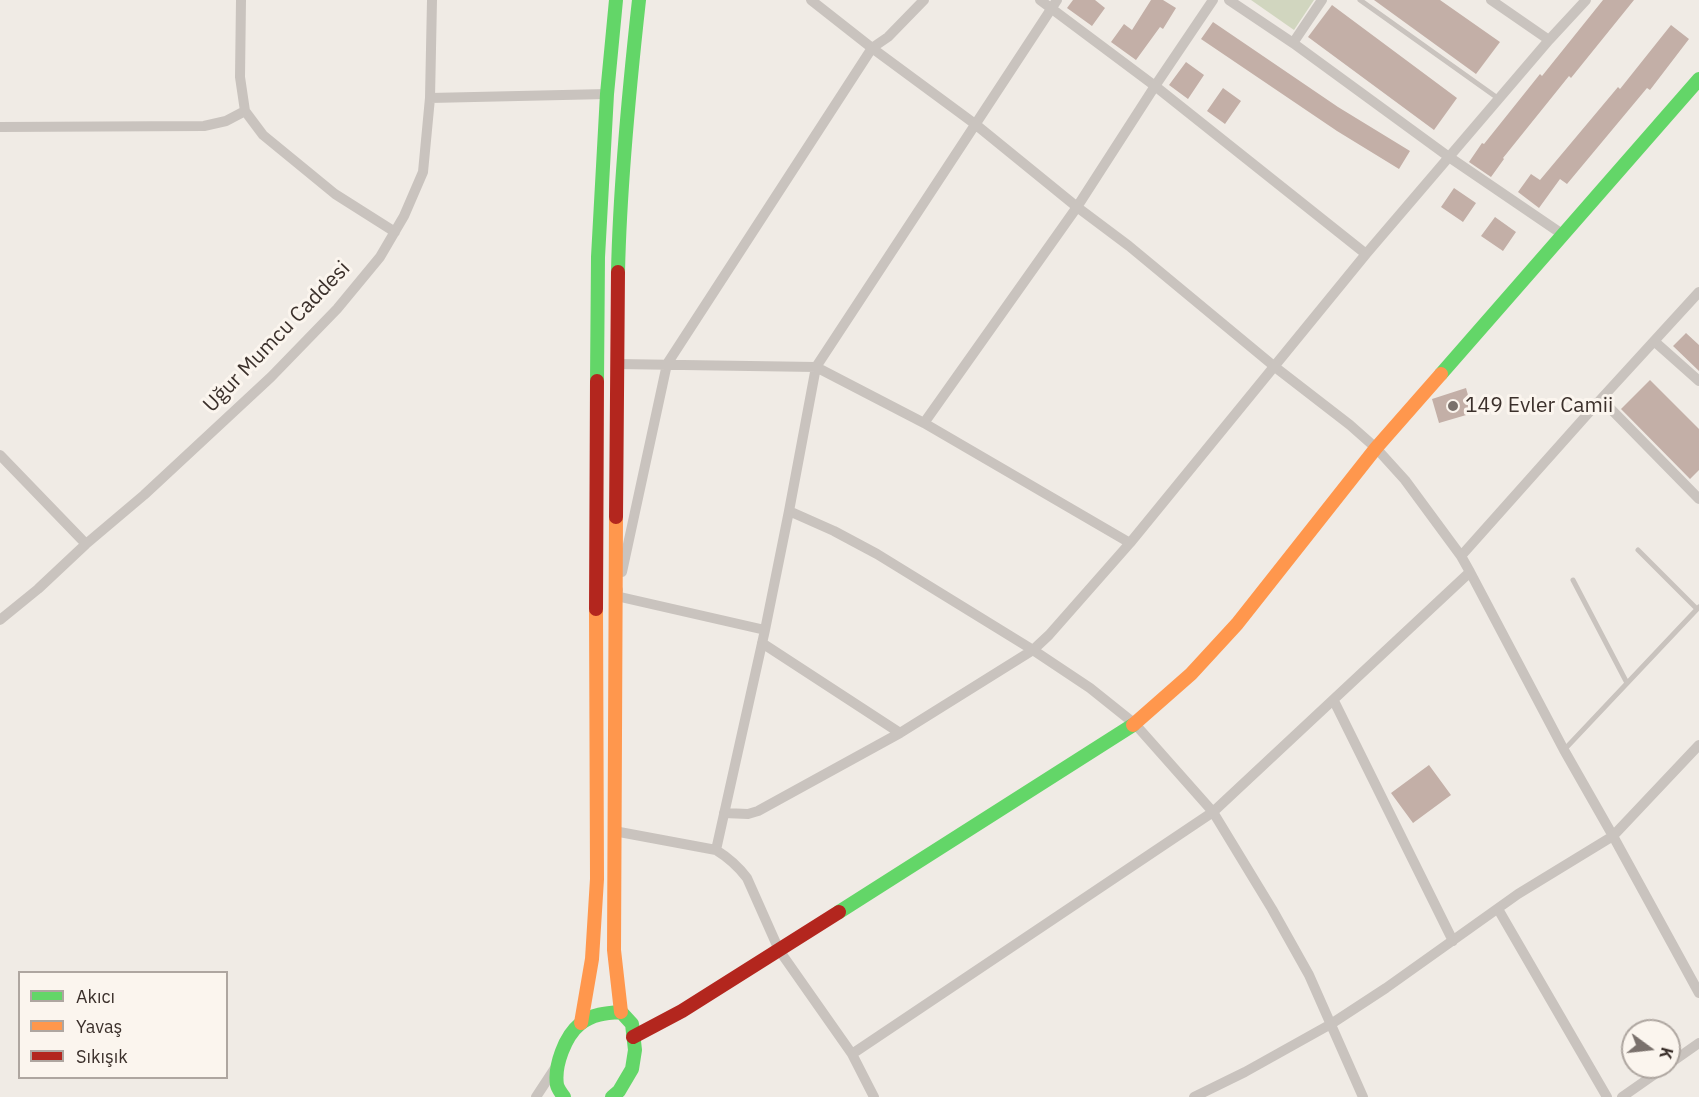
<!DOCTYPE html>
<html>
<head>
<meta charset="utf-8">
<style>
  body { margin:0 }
  #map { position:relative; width:1699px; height:1097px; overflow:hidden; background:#f0ebe5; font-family:"IBM Plex Sans",sans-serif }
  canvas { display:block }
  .legend { position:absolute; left:18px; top:971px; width:210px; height:108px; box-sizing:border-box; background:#fbf5ee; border:2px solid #aea6a0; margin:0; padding:8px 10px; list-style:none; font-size:18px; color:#3b302b }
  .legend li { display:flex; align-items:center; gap:12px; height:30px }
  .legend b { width:30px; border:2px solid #aea6a0 }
  .north { position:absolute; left:1621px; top:1019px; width:60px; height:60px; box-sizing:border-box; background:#fbf5ee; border:2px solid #aea6a0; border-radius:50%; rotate:105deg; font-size:16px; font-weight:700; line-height:24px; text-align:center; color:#3b302b }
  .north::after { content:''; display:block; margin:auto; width:21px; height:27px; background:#7a716c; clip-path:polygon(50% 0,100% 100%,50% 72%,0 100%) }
</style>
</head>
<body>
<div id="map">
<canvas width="1699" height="1097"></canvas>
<ul class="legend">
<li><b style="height:8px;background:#63d668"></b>Akıcı</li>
<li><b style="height:8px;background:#ff974d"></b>Yavaş</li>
<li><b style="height:8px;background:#b3261e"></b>Sıkışık</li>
</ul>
<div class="north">K</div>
</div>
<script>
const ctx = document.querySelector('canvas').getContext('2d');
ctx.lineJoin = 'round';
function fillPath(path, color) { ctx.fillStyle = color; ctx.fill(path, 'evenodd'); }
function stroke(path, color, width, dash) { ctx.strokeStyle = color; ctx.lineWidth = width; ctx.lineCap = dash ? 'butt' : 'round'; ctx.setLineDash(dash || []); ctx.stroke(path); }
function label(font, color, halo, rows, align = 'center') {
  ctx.font = font + ' "IBM Plex Sans",sans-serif'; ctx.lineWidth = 6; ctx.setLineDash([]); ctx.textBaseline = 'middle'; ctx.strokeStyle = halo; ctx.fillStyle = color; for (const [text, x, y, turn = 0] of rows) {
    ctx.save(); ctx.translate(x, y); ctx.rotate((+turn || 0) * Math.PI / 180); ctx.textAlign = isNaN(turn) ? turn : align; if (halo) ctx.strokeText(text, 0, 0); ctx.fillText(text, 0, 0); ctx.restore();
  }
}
fillPath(new Path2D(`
  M1251 0H1314L1294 30Z`), '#d1d6bf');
fillPath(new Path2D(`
  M1073 0H1095L1105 8 1092 26 1067 8Z
  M1151 0H1163L1176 8 1163 29 1160 27 1136 60 1111 42 1124 24 1132 30Z
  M1374 0H1440L1500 42 1476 74Z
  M1603 0H1634L1571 78 1569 76 1503 158 1504 159 1491 177 1469 162 1482 143 1484 144 1540 74 1542 76Z
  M1332 5 1457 98 1434 130 1308 37Z
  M1213 22 1338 107 1410 151 1399 169 1337 131 1201 39Z
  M1671 25 1689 39 1650 90 1647 88 1567 184 1560 179 1539 208 1518 192 1531 174 1540 180 1618 87 1620 89Z
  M1186 62 1204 75 1188 99 1169 85Z
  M1223 88 1241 101 1225 124 1207 111Z
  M1454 188 1476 203 1463 222 1441 207Z
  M1495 217 1516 232 1503 251 1481 236Z
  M1686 333 1699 345V371L1673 346Z
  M1650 380 1699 429V470L1690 479 1621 409Z
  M1466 388 1473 413 1439 423 1432 399Z
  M1429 765 1451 795 1413 823 1391 793Z`), '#c3afa7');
stroke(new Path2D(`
  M1360 0 1499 99
  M1638 550 1697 609
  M1573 580 1627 683
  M1564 750 1699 607`), '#c9c3be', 5);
stroke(new Path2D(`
  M241 0 240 77 245 111 263 135 335 194 395 232
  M811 0 872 48 975 124 1077 207 1129 246 1275 367 1350 425 1376 448 1405 480 1461 556 1470 572 1564 750 1613 836 1699 993
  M1040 0 1155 86 1366 254
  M1057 0 816 367 924 423 1077 207 1155 86 1213 0
  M1229 0 1293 43 1449 157 1562 234
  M1491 0 1549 40
  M1293 43 1322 0
  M430 98 607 94
  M0 127 204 126 226 121 245 111
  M1654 341 1699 381
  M617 364 816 367 789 511 834 531 877 554 1033 650 1090 688 1135 724 1213 812 1272 909 1309 975 1363 1097
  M1601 399 1699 499
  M924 423 1130 543
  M0 455 86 544
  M1461 556 1601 399 1699 292
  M622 572 667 364 872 48 888 37 924 0
  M618 590 616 596 765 630
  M0 620 38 589 86 544 144 495 271 377 337 309 380 257 404 216 423 172 430 98 432 0
  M762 643 900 733
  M1334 701 1453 941
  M724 813 748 814 758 811 900 733 1033 650 1049 635 1130 543 1366 254 1549 40 1586 0
  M614 831 716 850C729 858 738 866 747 878L779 950 852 1054 1213 812 1470 572
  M716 850 765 630 789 511
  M1498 909 1607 1097
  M852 1054 874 1097
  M1669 1064 1699 1043
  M536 1097 557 1065
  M1194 1097 1245 1072 1331 1024 1386 988 1518 894 1613 836 1699 745
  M1622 1097 1665 1067`), '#c9c3be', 10);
stroke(new Path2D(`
  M618 272C620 181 629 90 639 0
  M1441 374 1699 79
  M597 381 598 257 607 94 616 0
  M839 912 1133 725
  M564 1097C561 1093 558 1089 557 1085 554 1066 565 1036 580 1024 592 1014 606 1013 621 1012L632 1024 635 1050 632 1069 619 1091 612 1097`), '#63d668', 14);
stroke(new Path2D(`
  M616 517 614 950 621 1012
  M1133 725 1191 674 1237 624 1376 448 1441 374
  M581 1023 592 959 597 879 596 609`), '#ff974d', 14);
stroke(new Path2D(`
  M616 517 618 272
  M596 609 597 381
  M633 1037 682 1011 839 912`), '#b3261e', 14);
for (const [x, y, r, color] of [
  [1453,406,6,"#7a716c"]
]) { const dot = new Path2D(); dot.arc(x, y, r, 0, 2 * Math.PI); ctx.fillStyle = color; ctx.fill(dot); stroke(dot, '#fbf5ee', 2); }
label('21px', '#3b302b', '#fbf5ee', [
  ["Uğur Mumcu Caddesi",277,337,-46]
]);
label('21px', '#3b302b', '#fbf5ee', [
  ["149 Evler Camii",1465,406]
], 'left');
</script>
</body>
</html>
